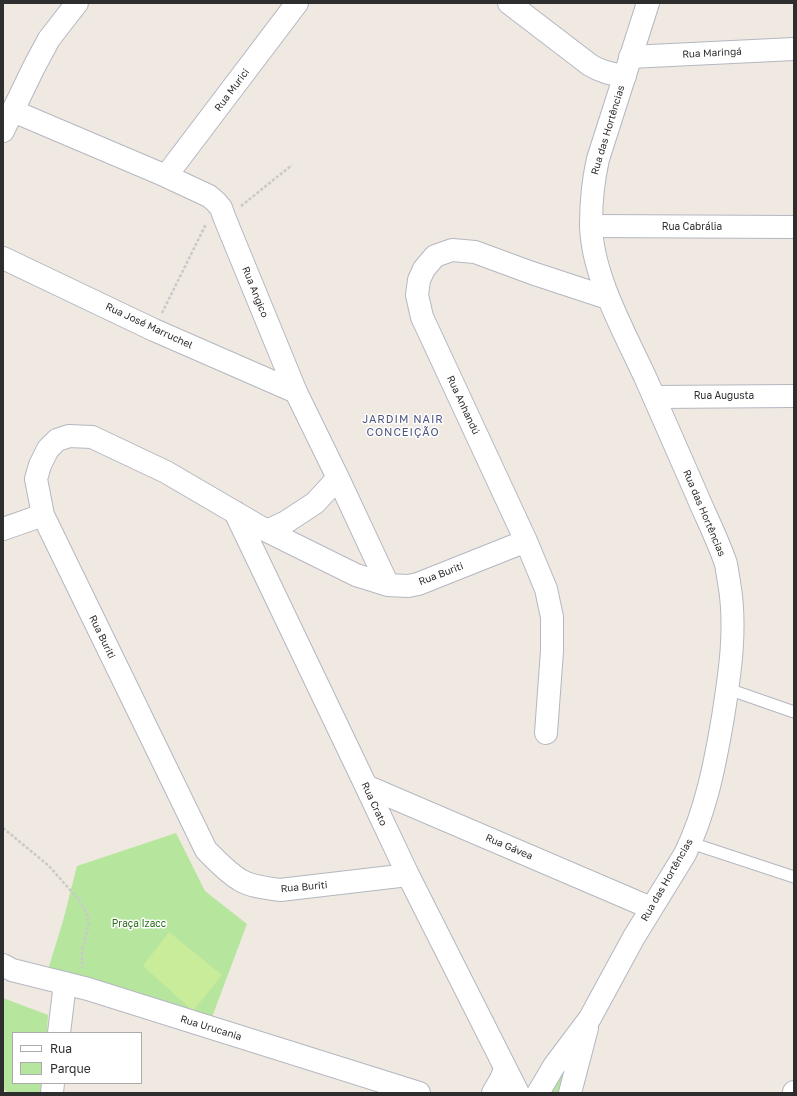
<!DOCTYPE html>
<html>
<head>
<meta charset="utf-8">
<style>
  body { margin:0 }
  #map { position:relative; width:797px; height:1096px; overflow:hidden; background:#efe9e1; font-family:"Golos Text",sans-serif }
  canvas { display:block }
  .frame { position:absolute; inset:0; border:4px solid #2e2e2e; pointer-events:none }
  .legend { position:absolute; left:12px; top:1032px; width:130px; height:52px; box-sizing:border-box; background:#fff; border:1px solid #ababab; margin:0; padding:5px 7px; list-style:none; font-size:12px; color:#2e2e2e }
  .legend li { display:flex; align-items:center; gap:8px; height:20px }
  .legend b { width:20px; border:1px solid #ababab }
</style>
</head>
<body>
<div id="map">
<canvas width="797" height="1096"></canvas>
<div class="frame"></div>
<ul class="legend">
<li><b style="height:5px;background:#fff"></b>Rua</li>
<li><b style="height:11px;background:#b6e59e"></b>Parque</li>
</ul>
</div>
<script>
const ctx = document.querySelector('canvas').getContext('2d');
ctx.lineJoin = 'round';
function fillPath(path, color) { ctx.fillStyle = color; ctx.fill(path, 'evenodd'); }
function stroke(path, color, width, dash) { ctx.strokeStyle = color; ctx.lineWidth = width; ctx.lineCap = dash ? 'butt' : 'round'; ctx.setLineDash(dash || []); ctx.stroke(path); }
function label(font, color, halo, rows, align = 'center') {
  ctx.font = font + ' "Golos Text",sans-serif'; ctx.lineWidth = 3; ctx.setLineDash([]); ctx.textBaseline = 'middle'; ctx.strokeStyle = halo; ctx.fillStyle = color; for (const [text, x, y, turn = 0] of rows) {
    ctx.save(); ctx.translate(x, y); ctx.rotate((+turn || 0) * Math.PI / 180); ctx.textAlign = isNaN(turn) ? turn : align; if (halo) ctx.strokeText(text, 0, 0); ctx.fillText(text, 0, 0); ctx.restore();
  }
}
fillPath(new Path2D(`
  M176 833 205 891 247 924 209 1025 47 973 63 921 77 866Z
  M3 998 48 1015 47 1033H13V1083H42L41 1093H9L3 1089Z
  M561 1069 566 1070 559 1093H548Z`), '#b6e59e');
fillPath(new Path2D(`
  M169 932 222 975 193 1011 143 966Z`), '#c9ec9a');
const lane = new Path2D(`
  M728 689 794 712
  M691 843 794 877`);
const street = new Path2D(`
  M630 57 794 49
  M13 111 166 176 209 196 216 202 221 208 225 219 296 392 338 478 388 585
  M3 131 34 67 49 39 77 3
  M166 176 297 3
  M591 226 794 227
  M3 258 154 330 296 392
  M654 397 794 396
  M235 512 366 786 408 875 518 1093
  M3 529 43 515
  M267 531 286 522 315 503 338 478
  M546 733 552 651V617L546 589 526 541 422 317 417 295 419 280 424 269 435 256 452 250 475 252 532 273 608 298
  M366 786 651 908
  M408 875 280 890C267 888 252 887 240 880 227 872 217 861 206 850L43 515 36 479 40 465 48 449 57 440 69 436 92 437 166 472 267 531 356 575 388 585 408 586 418 584 526 541
  M3 965 12 970 88 989 419 1093
  M59 1033 65 983
  M52 1093 53 1083
  M493 1093 501 1079 505 1069
  M794 1093V1092`);
const secondary = new Path2D(`
  M509 3 590 65C601 72 612 74 625 76
  M538 1093 554 1066 590 1018 634 937 685 854C706 811 715 764 723 717 730 673 737 627 729 582 728 576 727 570 726 564 718 540 706 517 696 493 679 455 663 417 646 379 625 333 592 276 591 225 591 202 593 181 598 159L648 3
  M570 1093 587 1028`);
stroke(lane, '#b4b7c1', 13);
stroke(street, '#b4b7c1', 24);
stroke(secondary, '#b4b7c1', 24);
stroke(new Path2D(`
  M241 206 292 165
  M162 313 206 224
  M3 828 49 866 79 900 87 914 89 924 82 950V968`), '#c9c9c9', 2.5, [3, 2]);
stroke(lane, '#fff', 11);
stroke(street, '#fff', 22);
stroke(secondary, '#fff', 22);
label('10px', '#2e2e2e', '#fff', [
  ["Rua Maringá",712,53,-3],
  ["Rua Murici",232,90,-53],
  ["Rua das Hortências",608,130,-73],
  ["Rua Cabrália",692,227],
  ["Rua Angico",255,292,68],
  ["Rua José Marruchel",149,326,25],
  ["Rua Augusta",724,396],
  ["Rua Anhandú",463,405,65],
  ["Rua das Hortências",704,513,67],
  ["Rua Buriti",441,574,-21],
  ["Rua Buriti",102,637,64],
  ["Rua Crato",374,804,65],
  ["Rua Gávea",509,847,23],
  ["Rua das Hortências",667,880,-60],
  ["Rua Buriti",304,887,-5],
  ["Rua Urucania",211,1028,17]
]);
label('10px', '#2c6e1b', '#fff', [
  ["Praça Izacc",139,924]
]);
ctx.letterSpacing = '1px';
label('11px', '#4d5680', '#fff', [
  ["JARDIM NAIR",403,420],
  ["CONCEIÇÃO",403,433]
]);
ctx.letterSpacing = '0px';
</script>
</body>
</html>
